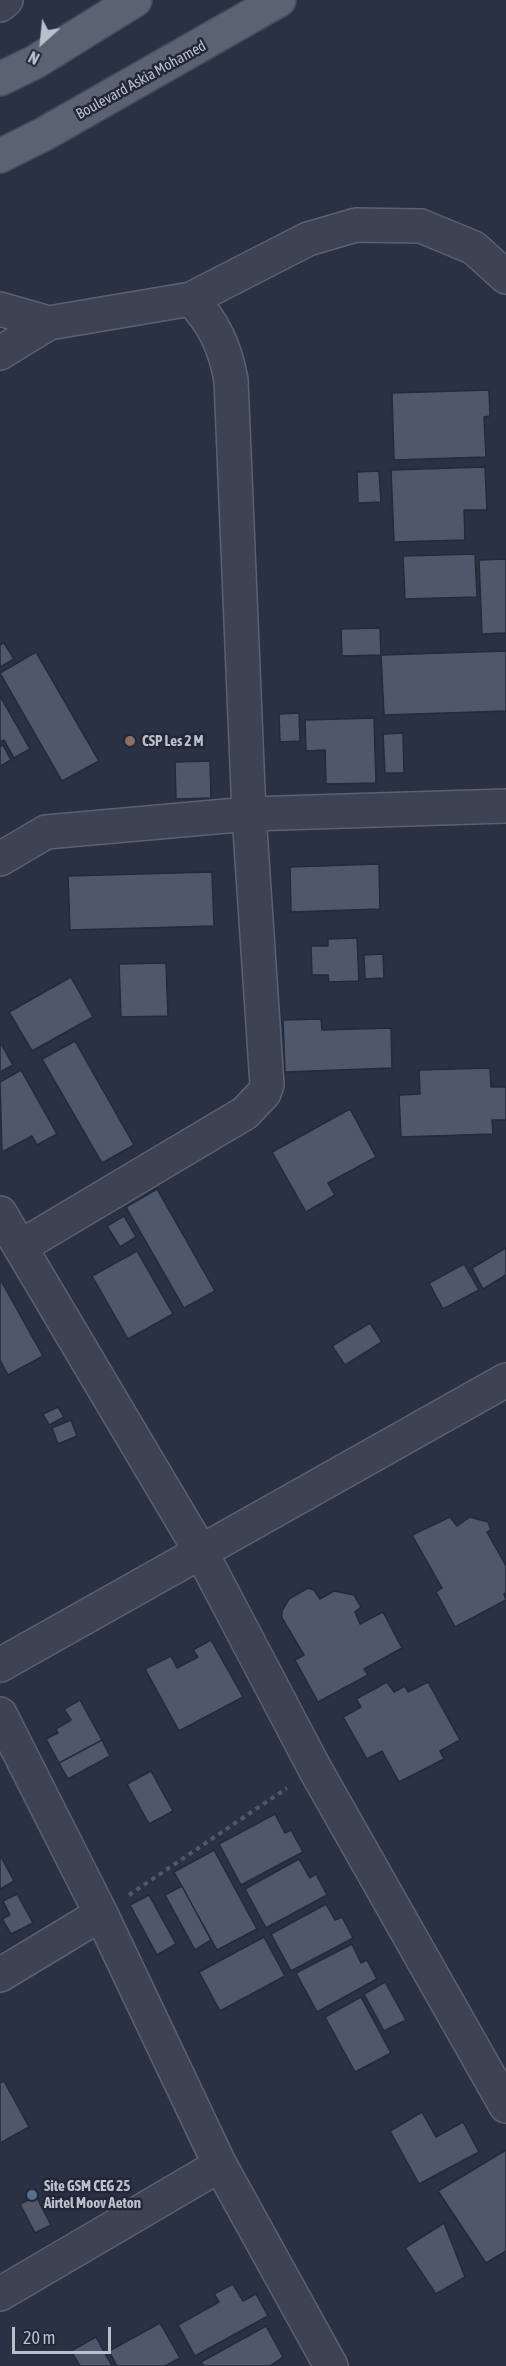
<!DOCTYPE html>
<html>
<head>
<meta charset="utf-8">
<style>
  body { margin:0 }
  #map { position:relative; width:506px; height:2366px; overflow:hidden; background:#293142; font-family:"Asap Condensed",sans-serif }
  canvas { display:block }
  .north { position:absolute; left:12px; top:12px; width:60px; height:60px; -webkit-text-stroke:4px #222837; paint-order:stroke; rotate:207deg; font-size:16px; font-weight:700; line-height:24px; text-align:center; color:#babfcc }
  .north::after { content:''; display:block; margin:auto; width:21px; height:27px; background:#babfcc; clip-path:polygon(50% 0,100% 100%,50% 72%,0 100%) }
  .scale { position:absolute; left:12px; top:2327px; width:99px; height:27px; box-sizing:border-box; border:3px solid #babfcc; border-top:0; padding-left:8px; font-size:18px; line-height:21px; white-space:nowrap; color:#babfcc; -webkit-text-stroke:4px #222837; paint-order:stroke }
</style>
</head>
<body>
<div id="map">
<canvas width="506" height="2366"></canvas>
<div class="north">N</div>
<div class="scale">20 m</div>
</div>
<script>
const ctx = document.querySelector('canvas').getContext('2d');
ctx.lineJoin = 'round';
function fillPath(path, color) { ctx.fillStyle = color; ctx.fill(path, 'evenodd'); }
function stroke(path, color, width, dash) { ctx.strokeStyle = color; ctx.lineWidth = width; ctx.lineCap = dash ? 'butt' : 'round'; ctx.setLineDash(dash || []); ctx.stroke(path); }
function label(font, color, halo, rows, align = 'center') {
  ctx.font = font + ' "Asap Condensed",sans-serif'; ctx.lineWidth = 5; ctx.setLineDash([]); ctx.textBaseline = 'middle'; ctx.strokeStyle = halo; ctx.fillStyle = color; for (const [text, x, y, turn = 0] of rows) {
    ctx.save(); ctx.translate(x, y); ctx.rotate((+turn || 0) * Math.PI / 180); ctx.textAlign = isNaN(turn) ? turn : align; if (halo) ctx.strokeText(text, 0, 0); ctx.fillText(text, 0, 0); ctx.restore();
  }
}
const building = new Path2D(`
  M489 390 490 416 484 417 486 457 394 460 392 393Z
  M485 467 487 510H464L465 540 394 542 391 470Z
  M379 471 381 502 358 503 357 472Z
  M475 554 477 597 405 599 403 556Z
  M506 559V633L482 634 479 560Z
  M380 628 381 655 342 656 341 629Z
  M4 643 14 659 0 667V645Z
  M506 651V711L384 715 381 655Z
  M36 652 99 761 62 781 0 673Z
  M0 696 30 749 14 758 4 740 0 742Z
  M299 713 300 741 280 742 279 714Z
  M374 718 376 783 326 784 325 750 306 751 305 720Z
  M403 733 404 773H385L383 734Z
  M3 745 11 760 0 766V747Z
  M210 761 211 798 176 799 175 762Z
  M379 864 380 909 291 912 290 867Z
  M212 872 214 926 70 930 68 876Z
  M357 938 359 981 329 982 328 975H312L311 946H328V939Z
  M383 954 384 978 365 979 364 955Z
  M166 963 168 1016 121 1017 119 964Z
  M71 977 93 1017 32 1051 9 1012Z
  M321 1019 322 1030 391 1028 392 1068 285 1072 283 1020Z
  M75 1041 134 1145 102 1163 42 1059Z
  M0 1042 13 1065 0 1072Z
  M490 1068 491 1087H506V1120H492L493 1134 401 1137 399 1095 420 1094 419 1070Z
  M21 1070 57 1134 37 1145 32 1136 2 1152 0 1082Z
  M350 1109 376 1157 328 1183 335 1195 306 1212 272 1152Z
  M157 1189 215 1291 184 1308 126 1207Z
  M124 1216 136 1237 120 1247 107 1226Z
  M506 1248V1275L483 1289 472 1268Z
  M137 1251 173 1314 128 1339 92 1276Z
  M464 1264 479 1290 443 1309 429 1283Z
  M0 1279 43 1356 8 1375 0 1360Z
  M370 1323 382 1342 345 1365 332 1346Z
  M58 1407 64 1417 49 1425 43 1414Z
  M71 1420 77 1436 58 1444 52 1428Z
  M450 1517 457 1526 470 1517 488 1522 491 1530 487 1532 506 1566V1593L504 1594 506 1600 455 1627 436 1592 442 1588 412 1535Z
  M308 1588 314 1590 320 1599 334 1591 354 1595 361 1607 355 1612 360 1624 383 1612 402 1648 364 1669 368 1675 318 1702 295 1660 304 1655 282 1618V1611L289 1599Z
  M211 1640 243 1697 179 1731 145 1669 171 1656 177 1668 198 1657 193 1650Z
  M387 1682 394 1692 405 1686 408 1692 428 1682 460 1740 440 1751 444 1759 399 1782 382 1751 367 1759 343 1717 361 1707 356 1699Z
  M80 1700 102 1740 59 1763 46 1739 58 1733 56 1729 71 1720 64 1709Z
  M102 1740 110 1756 68 1779 59 1763Z
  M151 1771 173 1811 149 1824 127 1784Z
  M275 1814 285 1833 291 1830 303 1852 241 1885 219 1844Z
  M214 1850 257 1929 217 1950 174 1872Z
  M0 1855 14 1881 0 1889Z
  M299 1859 310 1878 316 1874 327 1895 266 1928 245 1889Z
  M182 1886 211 1940 195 1950 165 1895Z
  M17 1894 33 1923 11 1934 2 1919 10 1915 3 1901Z
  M149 1895 176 1944 157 1955 130 1905Z
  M326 1904 335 1920 342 1917 353 1938 291 1971 271 1934Z
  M264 1937 285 1976 220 2011 199 1972Z
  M352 1944 361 1963 367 1960 377 1979 317 2012 296 1973Z
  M385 1982 406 2020 384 2031 364 1994Z
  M361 1997 391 2053 355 2072 325 2017Z
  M4 2081 29 2127 0 2143V2083Z
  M422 2112 436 2137 463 2122 479 2152 419 2184 390 2131Z
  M506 2150V2251L486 2263 438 2191Z
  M36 2196 51 2225 35 2233 20 2204Z
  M444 2223 465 2277 436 2294 405 2248Z
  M233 2284 243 2301 256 2294 268 2316 195 2356 178 2325 219 2302 214 2294Z
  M160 2323 180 2358 165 2366H117L109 2351Z
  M266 2326 283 2357 270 2366H204L201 2362Z
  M96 2337 112 2366H80L71 2351Z`);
fillPath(building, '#4f576b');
stroke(building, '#242a39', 1.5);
const minor = new Path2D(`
  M0 5 6 0
  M0 309 49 323 191 299 308 239 356 225 421 226 474 248 506 277
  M0 353 49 323
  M0 859 46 832 249 814 506 806
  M0 1213 201 1552 315 1769 506 2106
  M20 1247 245 1113 264 1093 267 1085 249 814 231 380C225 347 214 323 191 299
  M0 1665 506 1380
  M0 1714 101 1914 220 2165 331 2366
  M0 1975 101 1914
  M0 2294 220 2165`);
const major = new Path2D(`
  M0 79 35 62 135 0
  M0 156 44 134 279 0`);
stroke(minor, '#5b616f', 36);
stroke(major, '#474c5b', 36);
stroke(new Path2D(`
  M129 1895 287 1788`), '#4b5c62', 4, [4.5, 4.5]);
stroke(minor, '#3d4352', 33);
stroke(major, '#5b6271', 33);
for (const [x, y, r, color] of [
  [130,741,6,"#8d6e63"],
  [32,2195,6,"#5c6f8a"]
]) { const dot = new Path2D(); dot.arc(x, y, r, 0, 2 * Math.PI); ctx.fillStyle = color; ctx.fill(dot); stroke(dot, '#222837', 2); }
label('15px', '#babfcc', '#222837', [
  ["Boulevard Askia Mohamed",141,80,-29]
]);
label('bold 15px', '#babfcc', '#222837', [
  ["CSP Les 2 M",142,741],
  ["Site GSM CEG 25",44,2186],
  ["Airtel Moov Aeton",44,2203]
], 'left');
</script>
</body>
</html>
